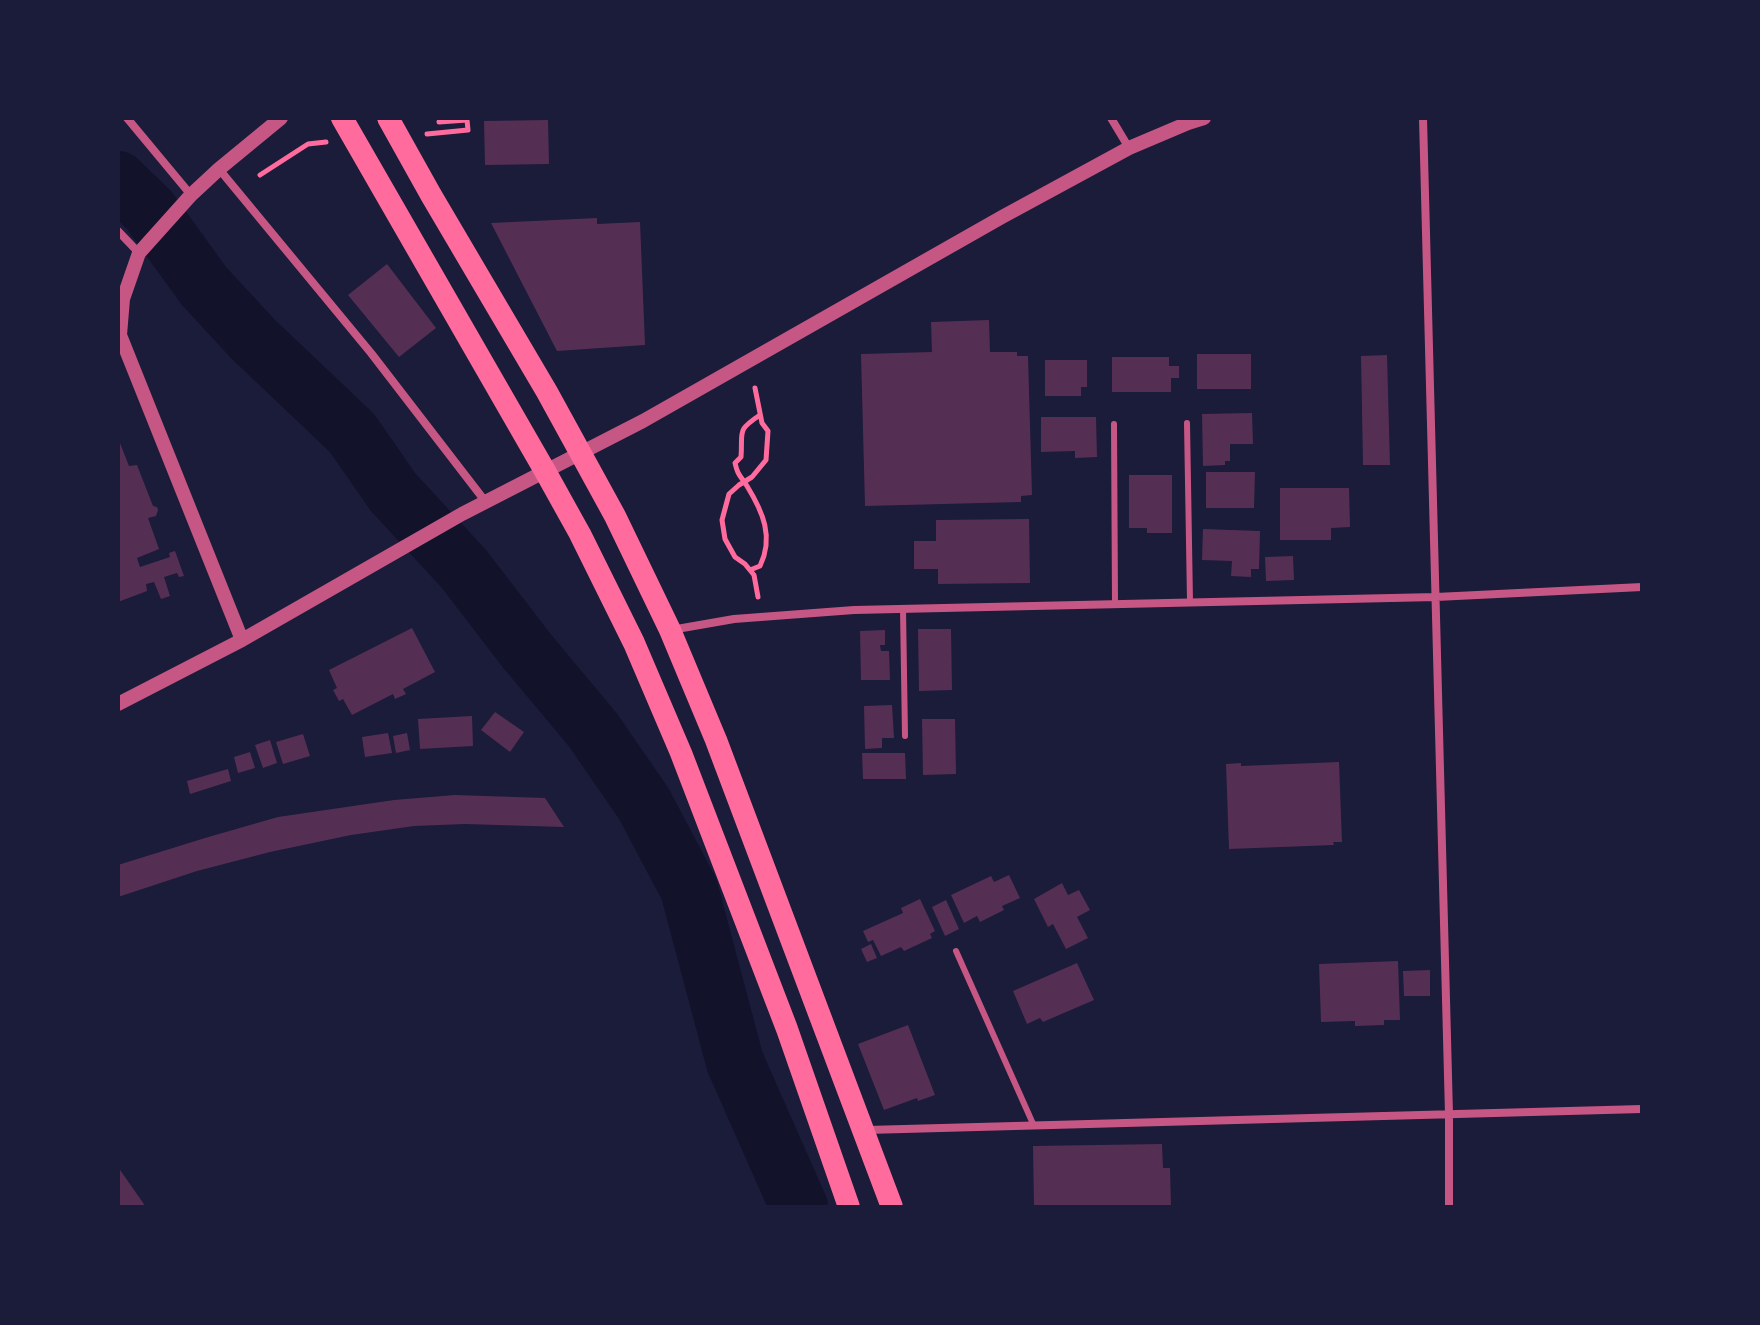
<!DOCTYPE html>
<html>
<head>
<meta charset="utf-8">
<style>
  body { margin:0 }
  #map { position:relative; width:1760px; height:1325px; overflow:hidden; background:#1b1b3a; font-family:Mulish,sans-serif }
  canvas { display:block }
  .frame { position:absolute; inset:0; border:120px solid #1b1b3a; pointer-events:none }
</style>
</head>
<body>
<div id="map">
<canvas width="1760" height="1325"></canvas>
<div class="frame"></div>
</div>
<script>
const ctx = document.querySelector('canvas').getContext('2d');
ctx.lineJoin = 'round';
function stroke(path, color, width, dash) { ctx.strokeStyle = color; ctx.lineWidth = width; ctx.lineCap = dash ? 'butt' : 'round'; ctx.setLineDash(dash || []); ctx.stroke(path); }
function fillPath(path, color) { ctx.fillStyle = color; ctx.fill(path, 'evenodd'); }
stroke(new Path2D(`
  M118 180 149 210 204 286 253 339 352 433 393 492 464 569 527 651 593 730 644 804 689 889 735 1062 799 1207`), '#12122b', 58);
fillPath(new Path2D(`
  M548 120 549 164 485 165 484 121Z
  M597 218V224L640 222 645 345 557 351 491 223Z
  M387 264 436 328 399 357 348 295Z
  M989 320 990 352H1017V356H1028L1032 495 1021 496V502L865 506 861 354 932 352 931 322Z
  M1197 354H1251V389H1197Z
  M1387 355 1390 465H1363L1361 356Z
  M1112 357H1169V366H1179V378H1171V392H1112Z
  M1045 360H1087V387H1081V396H1045Z
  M1252 413 1253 444H1230V461H1225V465L1203 466 1202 414Z
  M1041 417H1096L1097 457 1075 458V451L1041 452Z
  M118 438 129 466 137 465 153 506 157 507 158 510 156 516 148 518 159 549 137 558 140 567 170 557 169 553 175 551 184 576 179 577 177 573 164 577 170 596 161 599 154 582 146 584 147 591 118 602Z
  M1206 472H1255L1254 508H1206Z
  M1129 475H1172V533H1147V528H1129Z
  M1280 488H1349L1350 527 1331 528V540H1280Z
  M1029 519 1030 583 938 584V569H914V541H936V520Z
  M1203 529 1260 531 1259 569H1251V577L1231 576 1232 561 1202 560Z
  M1293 556 1294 580 1266 581 1265 557Z
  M412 628 435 672 403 689 406 694 395 699 393 694 352 715 343 699 339 701 333 690 337 688 329 670Z
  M918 629H951L952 690 919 691Z
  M885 630V645H880L881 651H889L890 680H861L860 631Z
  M892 705 894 738H882V748L865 749 864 706Z
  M495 712 524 732 510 752 481 730Z
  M472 716 473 746 420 749 418 719Z
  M922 719H955L956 774 923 775Z
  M388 733 392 753 365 757 362 737Z
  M407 733 410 750 396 753 393 736Z
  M303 734 310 756 283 764 276 742Z
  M270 740 277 763 263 768 255 745Z
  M250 752 255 768 238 773 234 757Z
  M862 753H905L906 779H863Z
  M1339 762 1342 842H1333L1334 845 1229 849 1226 764 1241 763V766Z
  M228 769 231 781 190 794 187 781Z
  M455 795 545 798 564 827 465 824 414 826 351 835 270 852 197 871 118 897V865L205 838 278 817 394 800Z
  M1009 875 1020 898 1002 906 1004 910 980 922 977 916 964 923 951 895 991 876 994 882Z
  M1062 883 1068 895 1079 890 1090 910 1077 917 1088 938 1066 949 1053 924 1048 927 1034 899Z
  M920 899 935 931 930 934 932 938 904 951 901 947 881 956 873 940 868 942 863 931 903 913 901 908Z
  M946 900 959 929 945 936 932 907Z
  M871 944 877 958 867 962 861 949Z
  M1398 961 1400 1020H1384V1025L1355 1026V1021L1321 1022 1319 964Z
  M1077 963 1094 1000 1043 1022 1040 1018 1027 1024 1013 991Z
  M1430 970V996H1404L1403 971Z
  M908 1025 935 1095 918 1101 917 1098 884 1110 858 1044Z
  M1162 1144 1163 1168H1170L1171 1207H1034L1033 1146Z
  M118 1167 146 1207H118Z`), '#542f53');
stroke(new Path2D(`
  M427 134 468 130 467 120 439 122
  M260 175 308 144 326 142
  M755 388 762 423 768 431 766 460 752 477 739 485 729 494 722 520 725 539 735 557 745 564 754 575 758 597
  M750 570 760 566C774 537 763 512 747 486 740 475 738 476 735 463L741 457C743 431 736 431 760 415`), '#ff6b9d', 5);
stroke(new Path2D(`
  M1187 423 1190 602
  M1114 424 1115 604
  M903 609 905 736
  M956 951 1034 1126`), '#c65784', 6);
stroke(new Path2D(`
  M127 118 191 195
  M1111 118 1129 148
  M1423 118 1449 1114V1207
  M219 169 371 353 485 501
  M118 231 139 253
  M671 630 734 619 854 610 1436 597 1642 587
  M867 1130 1642 1109`), '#c65784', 8);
stroke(new Path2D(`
  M242 640 120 335 123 299 139 253 191 195 219 169 281 118
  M118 704 242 640 462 514 643 421 1002 217 1129 148 1188 123 1204 118`), '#c65784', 14);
stroke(new Path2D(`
  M342 118 545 471 580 534 634 643 681 753 787 1029 849 1207
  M388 118 431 195 547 392 615 516 670 630 716 740 892 1207`), '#ff6b9d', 22);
</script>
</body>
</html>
